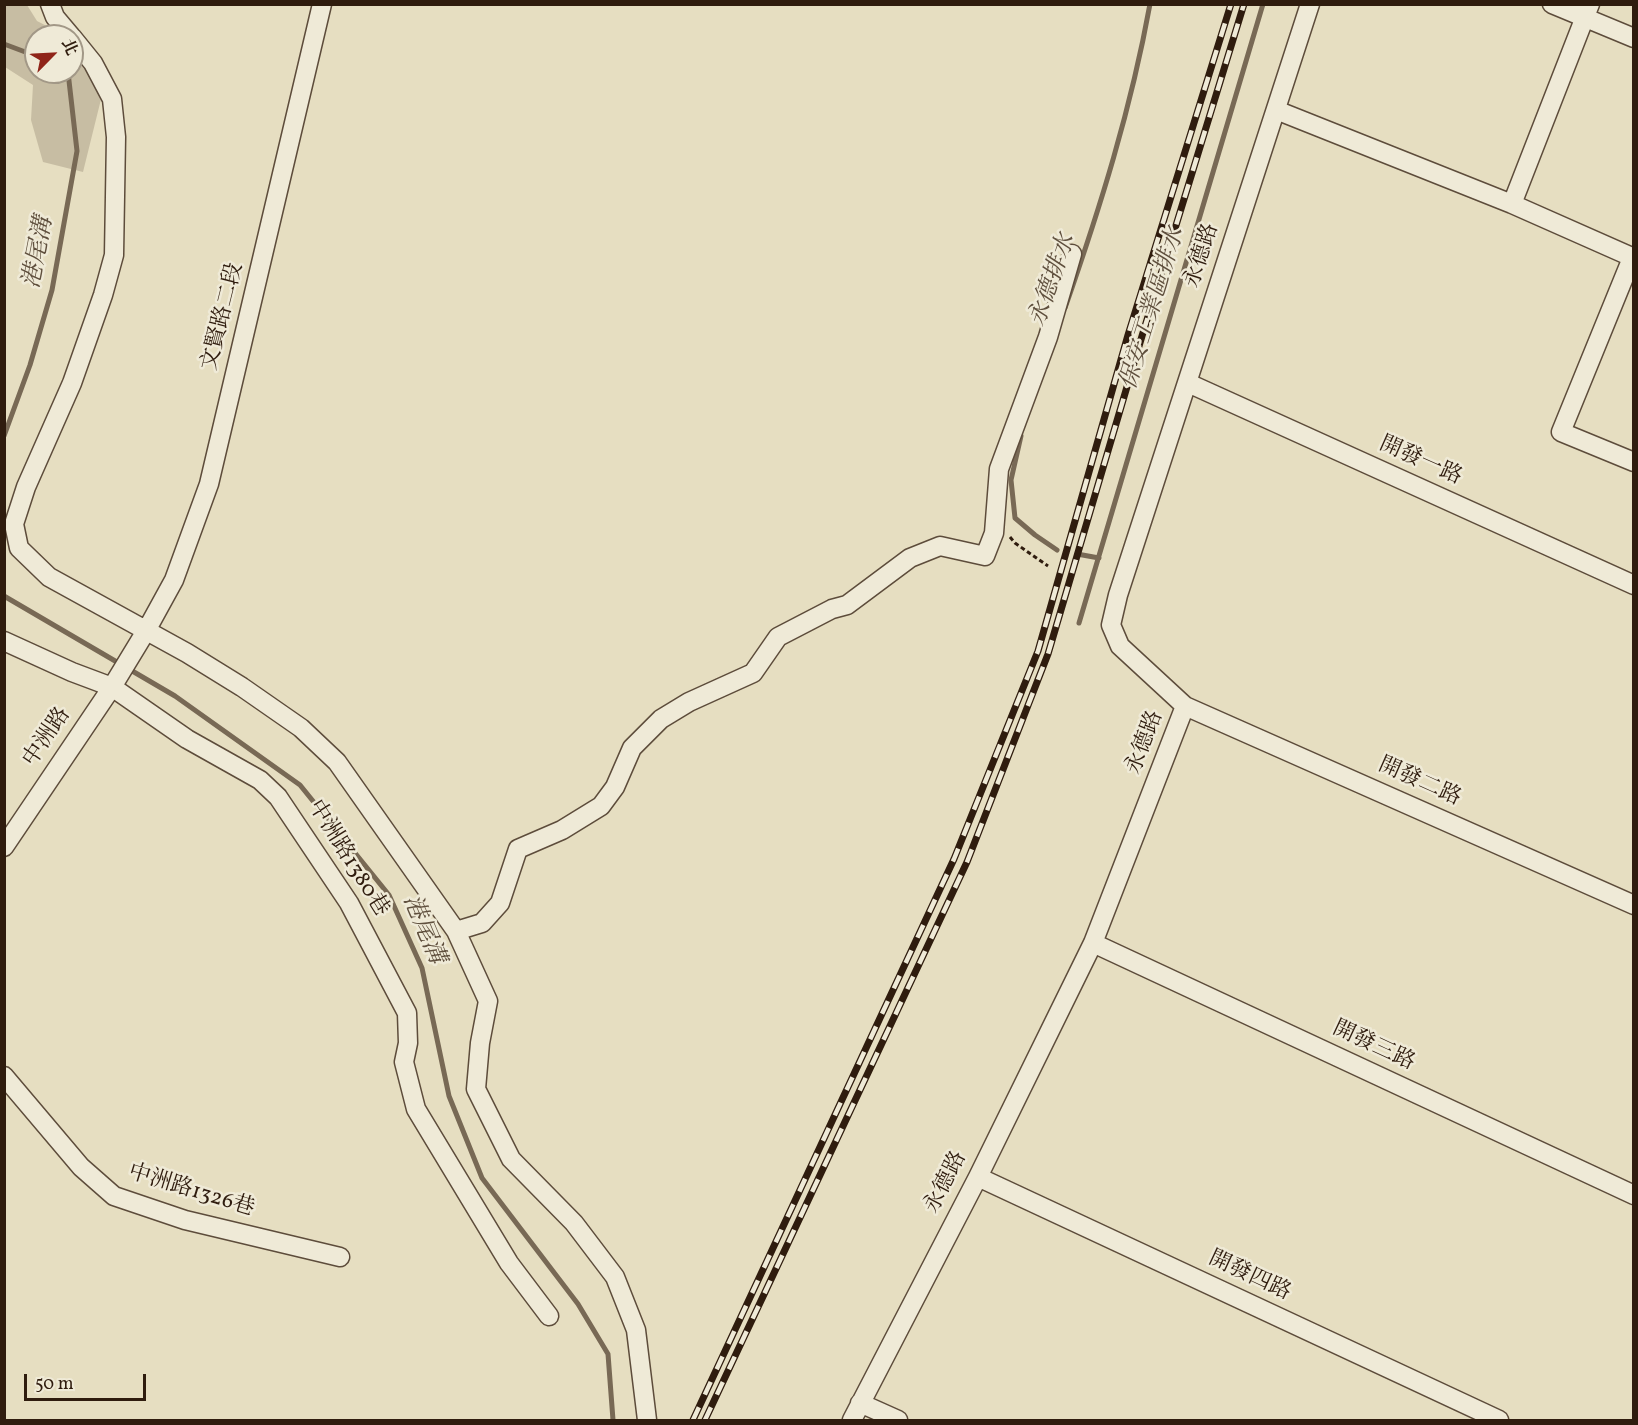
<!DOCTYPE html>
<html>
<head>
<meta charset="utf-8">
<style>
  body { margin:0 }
  #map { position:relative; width:1638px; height:1425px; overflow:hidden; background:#e6dec1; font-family:Vollkorn,"Noto Serif TC",serif }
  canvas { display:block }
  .frame { position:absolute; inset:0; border:6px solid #2f1c0e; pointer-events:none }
  .north { position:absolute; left:24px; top:24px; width:60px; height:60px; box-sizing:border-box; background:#efead7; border:2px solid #a29887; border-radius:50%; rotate:66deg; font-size:16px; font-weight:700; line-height:24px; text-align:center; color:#2f1c0e }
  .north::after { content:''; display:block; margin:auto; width:21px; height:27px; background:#8f2418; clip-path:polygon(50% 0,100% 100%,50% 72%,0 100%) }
  .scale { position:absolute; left:24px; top:1374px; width:122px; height:27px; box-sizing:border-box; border:3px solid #2f1c0e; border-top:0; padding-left:8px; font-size:18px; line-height:21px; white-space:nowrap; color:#2f1c0e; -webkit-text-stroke:4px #efead7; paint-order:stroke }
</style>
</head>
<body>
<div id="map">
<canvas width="1638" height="1425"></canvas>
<div class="frame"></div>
<div class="north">北</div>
<div class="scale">50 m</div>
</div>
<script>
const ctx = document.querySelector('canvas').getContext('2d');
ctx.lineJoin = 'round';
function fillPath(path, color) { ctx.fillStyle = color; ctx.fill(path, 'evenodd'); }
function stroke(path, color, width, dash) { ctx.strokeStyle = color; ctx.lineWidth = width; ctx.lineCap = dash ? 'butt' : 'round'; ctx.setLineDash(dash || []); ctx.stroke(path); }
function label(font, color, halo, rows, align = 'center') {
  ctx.font = font + ' Vollkorn,"Noto Serif TC",serif'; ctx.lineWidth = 5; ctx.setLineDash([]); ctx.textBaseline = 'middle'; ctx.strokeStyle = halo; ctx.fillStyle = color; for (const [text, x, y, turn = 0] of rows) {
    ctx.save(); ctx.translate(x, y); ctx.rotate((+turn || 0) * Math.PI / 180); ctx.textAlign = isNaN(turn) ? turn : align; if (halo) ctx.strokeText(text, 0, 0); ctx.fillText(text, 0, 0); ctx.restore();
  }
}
fillPath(new Path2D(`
  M4 5H27L37 21 66 36H36V72H72V39L97 52 106 79 83 172 43 162 31 120 33 85 5 67Z`), '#c7bda3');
stroke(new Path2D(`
  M4 44 36 56
  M1065 308C1100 208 1131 109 1150 4
  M4 436 30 365 52 290 77 151 68 72
  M1021 436 1011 480 1015 518 1035 535 1057 550
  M1077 554 1099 558
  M4 596 175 696 300 785 389 895 422 968 449 1096 482 1178 578 1304 608 1354 613 1420
  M1079 623 1263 4`), '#786955', 5);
const minor = new Path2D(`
  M50 4 55 17 71 36
  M1552 4 1634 38
  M72 37 93 63 112 99 116 137 114 255 103 295 72 383 26 487 14 524 19 548 49 577 187 653 242 687 301 728 337 762 456 931 488 1001 480 1043 476 1089 511 1159 574 1223 615 1277 636 1330 647 1420
  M1276 110 1512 204 1590 4
  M1512 204 1634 258
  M1632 258 1561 432 1634 462
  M1188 383 1634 585
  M4 641 72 672 112 687 187 739 260 780 278 797 349 903 407 1013 408 1043 404 1062 416 1109 509 1263 549 1316
  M1185 706 1634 905
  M4 847 112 687 146 631 174 580 209 484 322 4
  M456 931 482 923 500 903 518 849 562 830 601 806 615 787 632 748 661 719 689 702 753 673 778 637 832 609 847 605 910 558 940 546 985 556 994 533 999 469 1048 337 1072 254
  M1093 943 1634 1195
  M4 1076 81 1167 114 1196 185 1220 340 1257
  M978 1177 1499 1420
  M860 1403 898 1420
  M852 1420 978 1177 1093 943 1185 706 1120 646 1111 625 1118 595 1310 4`);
stroke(minor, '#5d4c3b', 21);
stroke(new Path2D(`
  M1010 537 1015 543 1048 566`), '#2f1c0e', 3, [4.5, 3]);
stroke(minor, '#efead7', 18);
const rail = new Path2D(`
  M693 1420 954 859 1038 651 1128 335 1231 4
  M705 1420 967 862 1048 654 1142 336 1244 4`);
stroke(rail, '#2f1c0e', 7);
stroke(rail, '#efead7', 4.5, [14]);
label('22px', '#2f1c0e', '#efead7', [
  ["永德路",1203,256,-72],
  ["文賢路二段",224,317,-76],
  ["開發一路",1420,462,24],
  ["中洲路",48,738,-56],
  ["永德路",1146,743,-69],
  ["開發二路",1419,783,24],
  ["中洲路1380巷",347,859,58],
  ["開發三路",1373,1047,25],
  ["永德路",947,1183,-63],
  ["中洲路1326巷",191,1192,17],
  ["開發四路",1249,1277,25]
]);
label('italic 24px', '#5f4f3d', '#efead7', [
  ["港尾溝",40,253,-79],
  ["永德排水",1054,281,-71],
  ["保安工業區排水",1154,309,-73],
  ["港尾溝",422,930,67]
]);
</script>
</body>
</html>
